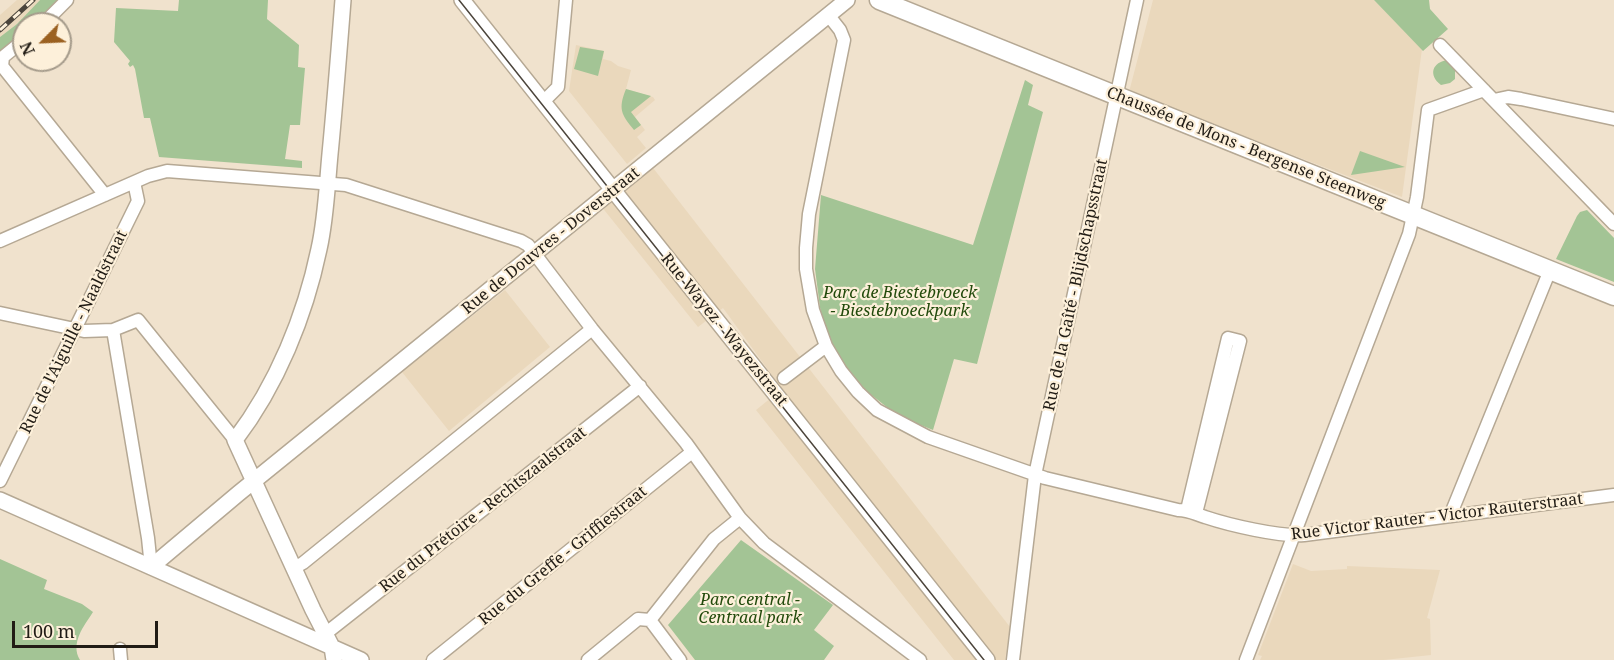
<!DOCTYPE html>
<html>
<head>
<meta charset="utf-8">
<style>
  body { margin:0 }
  #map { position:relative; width:1614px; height:660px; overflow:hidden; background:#f0e2cd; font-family:"Noto Serif",serif }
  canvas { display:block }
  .north { position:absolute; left:12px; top:12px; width:60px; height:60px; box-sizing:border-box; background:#fdf0da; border:2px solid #a59b8b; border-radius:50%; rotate:246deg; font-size:16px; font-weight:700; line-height:24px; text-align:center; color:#211c15 }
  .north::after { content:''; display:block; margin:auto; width:21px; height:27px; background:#9b6121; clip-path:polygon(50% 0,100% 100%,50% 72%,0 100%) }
  .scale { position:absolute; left:12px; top:621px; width:146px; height:27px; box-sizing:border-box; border:3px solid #211c15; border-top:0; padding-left:8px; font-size:18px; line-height:21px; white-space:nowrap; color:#211c15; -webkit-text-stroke:4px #fdf0da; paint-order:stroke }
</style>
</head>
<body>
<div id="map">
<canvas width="1614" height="660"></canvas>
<div class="north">N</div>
<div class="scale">100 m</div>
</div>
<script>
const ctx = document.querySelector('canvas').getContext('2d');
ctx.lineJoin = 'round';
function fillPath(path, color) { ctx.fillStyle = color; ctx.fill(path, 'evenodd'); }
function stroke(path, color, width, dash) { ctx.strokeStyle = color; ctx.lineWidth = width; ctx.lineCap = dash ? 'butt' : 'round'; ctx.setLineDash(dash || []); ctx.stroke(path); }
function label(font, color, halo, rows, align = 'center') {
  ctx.font = font + ' "Noto Serif",serif'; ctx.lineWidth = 4.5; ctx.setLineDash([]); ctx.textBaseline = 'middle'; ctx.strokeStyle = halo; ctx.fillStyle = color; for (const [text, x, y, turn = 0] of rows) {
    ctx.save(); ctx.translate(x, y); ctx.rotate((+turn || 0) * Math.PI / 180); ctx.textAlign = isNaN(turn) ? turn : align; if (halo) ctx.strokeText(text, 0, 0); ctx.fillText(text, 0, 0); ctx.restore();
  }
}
fillPath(new Path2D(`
  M17 0H40L17 24 0 37V15Z
  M1153 0H1374L1422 49 1402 197 1129 92Z
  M576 45 604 51 603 59 611 61 618 66 631 70 626 89 653 97 655 100 635 117 645 130 637 137 646 148 627 164 569 91Z
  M650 164 1010 627 1005 660H954L756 410 782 389 723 308 698 327 601 206Z
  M505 290 550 347 449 431 402 372Z
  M1293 564 1311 571 1347 569V566L1440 570 1427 618 1430 619 1431 655 1384 660H1260L1262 656 1258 655Z`), '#ead8bc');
fillPath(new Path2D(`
  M40 0H60L37 24H24V35L0 52V37L17 24Z
  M179 0H268L267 19 299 45 298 67 305 68 300 125H290L285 159 302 161V168L159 157 150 118H144L135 69 133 65 130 67 128 64 130 61 114 42 116 8 178 11Z
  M1374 0H1429L1430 9 1448 29 1423 51Z
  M580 47 604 51 598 76 574 69Z
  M1448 60 1455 67V79L1450 83 1441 85C1428 75 1432 62 1448 60Z
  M1025 80 1033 85 1028 105 1043 112 977 364 954 359 933 430 898 416 869 393 849 372 831 344 821 315 815 269 821 195 973 245Z
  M626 89 651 96 631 112 641 125 634 130C621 114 618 109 626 89Z
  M1360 151 1405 167 1351 175Z
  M1587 210 1614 238V282L1556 259 1577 216 1580 212Z
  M741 540 833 605 814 630 834 646 824 660H695L668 625Z
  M0 559 47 580 44 589 82 604 93 612C84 626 70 643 80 660H0Z`), '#a3c495');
const minor = new Path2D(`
  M829 16 840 30 844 40 809 214 806 248V269L813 310 826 346 841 371 858 392 877 410 928 437 1045 478 1178 510C1189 510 1195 514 1205 517 1229 525 1280 537 1304 535L1614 495
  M43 24 67 0
  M24 40 3 57 2 66 105 195
  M1440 45 1614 224
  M1494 100 1508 97 1521 99 1614 119
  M543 102 558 87 566 0
  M0 241 148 176 167 171 346 185 521 241 528 245 592 329 686 443 740 518 764 543 920 660
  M0 313 84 331 113 330 138 320 235 440
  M113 330 148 538 151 567
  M784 378 826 346
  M0 481 138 201 134 182
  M1187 510 1228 338 1240 341 1196 513
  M1450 516 1550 270
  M294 568 303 563 592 329
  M650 620 714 539 740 518
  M650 620 680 660
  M325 634 640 386
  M120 649 121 660
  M433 660 692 452
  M588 660 638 619 650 620
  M1013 660 1035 475 1137 0
  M1246 660 1409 234 1417 197 1428 110 1484 90`);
const tertiary = new Path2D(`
  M462 0 987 660
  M0 500 361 660
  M151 567 239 493 847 0
  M334 660 332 647 313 610 235 440C277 385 305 316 319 249 326 218 327 186 330 154 335 103 339 51 343 0`);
const primary = new Path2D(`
  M879 0 1614 296`);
stroke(minor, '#b5a894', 15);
stroke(tertiary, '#b5a894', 18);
stroke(primary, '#b5a894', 21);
stroke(minor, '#fff', 12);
stroke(tertiary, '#fff', 15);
stroke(primary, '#fff', 18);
stroke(new Path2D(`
  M459 0 984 660`), '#4c453c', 1.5);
const rail = new Path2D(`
  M0 30 33 0`);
stroke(rail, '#4c453c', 5);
stroke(rail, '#fdf0da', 3, [9]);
label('16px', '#211c15', '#fdf0da', [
  ["Chaussée de Mons - Bergense Steenweg",1246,148,22],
  ["Rue de Douvres - Doverstraat",551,241,-39],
  ["Rue de la Gaîté - Blijdschapsstraat",1076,285,-78],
  ["Rue Wayez - Wayezstraat",724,330,51],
  ["Rue de l'Aiguille - Naaldstraat",74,332,-64],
  ["Rue du Prétoire - Rechtszaalstraat",483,510,-38],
  ["Rue Victor Rauter - Victor Rauterstraat",1437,517,-7],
  ["Rue du Greffe - Griffiestraat",563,556,-39]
]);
label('italic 16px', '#234b0c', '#fdf0da', [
  ["Parc de Biestebroeck",900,293],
  ["- Biestebroeckpark",900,311],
  ["Parc central -",750,600],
  ["Centraal park",750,618]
]);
</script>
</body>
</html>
